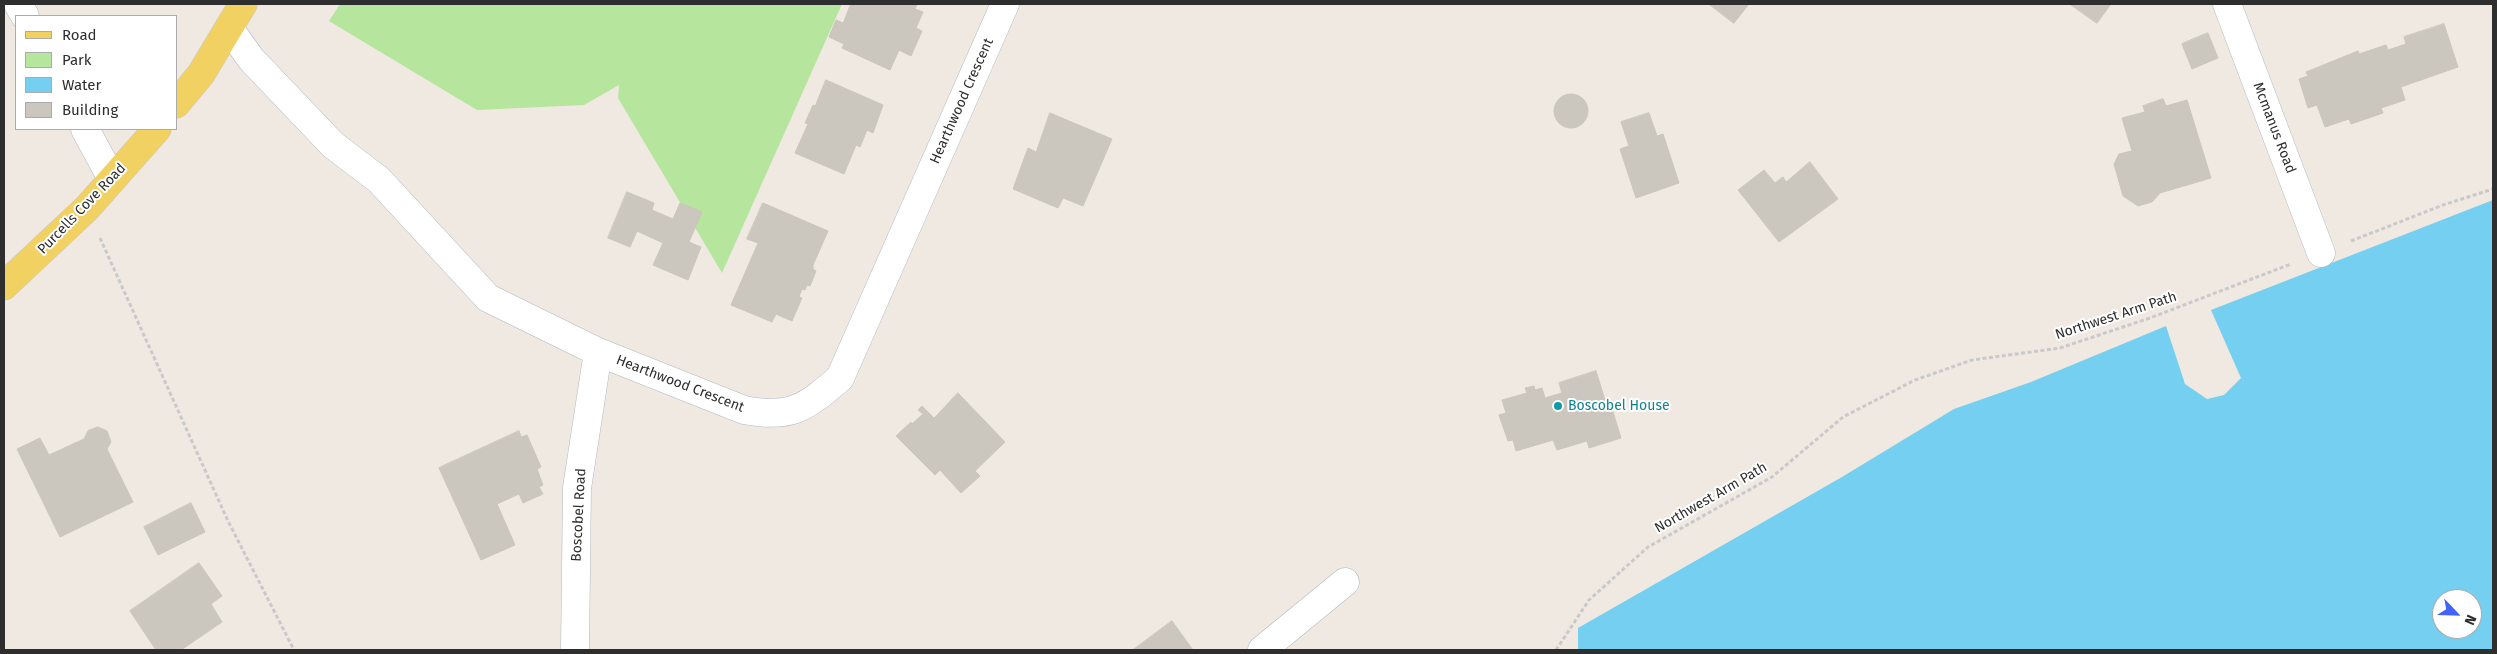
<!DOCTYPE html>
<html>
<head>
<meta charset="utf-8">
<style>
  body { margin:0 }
  #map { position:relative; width:2497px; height:654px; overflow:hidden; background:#efe9e1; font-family:"Fira Sans",sans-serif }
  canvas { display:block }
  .frame { position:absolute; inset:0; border:5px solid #2e2e2e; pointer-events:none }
  .legend { position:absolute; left:15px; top:15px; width:162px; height:115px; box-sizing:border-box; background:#fff; border:1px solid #ababab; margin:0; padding:6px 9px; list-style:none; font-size:15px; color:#2e2e2e }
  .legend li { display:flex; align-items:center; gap:10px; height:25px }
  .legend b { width:25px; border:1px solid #ababab }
  .north { position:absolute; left:2432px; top:589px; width:50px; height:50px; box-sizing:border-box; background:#fff; border:1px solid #ababab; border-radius:50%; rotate:114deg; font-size:14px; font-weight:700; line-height:20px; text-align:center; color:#2e2e2e }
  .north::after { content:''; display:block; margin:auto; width:18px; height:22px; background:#4264fb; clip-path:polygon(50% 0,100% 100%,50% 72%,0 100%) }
</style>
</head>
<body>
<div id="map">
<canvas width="2497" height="654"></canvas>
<div class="frame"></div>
<ul class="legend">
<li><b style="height:6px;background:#f2d163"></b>Road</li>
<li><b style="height:14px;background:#b6e59e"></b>Park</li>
<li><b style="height:14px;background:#75cff0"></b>Water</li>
<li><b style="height:14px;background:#cbc7bf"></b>Building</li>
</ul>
<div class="north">N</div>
</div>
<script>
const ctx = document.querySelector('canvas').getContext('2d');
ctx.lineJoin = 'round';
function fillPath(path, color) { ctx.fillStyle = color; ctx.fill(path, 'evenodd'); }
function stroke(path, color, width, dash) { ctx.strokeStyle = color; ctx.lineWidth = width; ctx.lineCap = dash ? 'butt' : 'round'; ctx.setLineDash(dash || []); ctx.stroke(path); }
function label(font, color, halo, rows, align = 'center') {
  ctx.font = font + ' "Fira Sans",sans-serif'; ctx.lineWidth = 4; ctx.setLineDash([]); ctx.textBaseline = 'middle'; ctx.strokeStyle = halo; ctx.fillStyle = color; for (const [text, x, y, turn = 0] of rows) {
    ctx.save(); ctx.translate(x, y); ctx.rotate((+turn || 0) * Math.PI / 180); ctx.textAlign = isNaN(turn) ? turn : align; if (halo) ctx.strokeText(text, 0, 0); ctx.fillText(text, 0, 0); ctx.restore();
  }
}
fillPath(new Path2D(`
  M340 4H842L722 273 618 98 619 85 584 105 477 110 329 21Z`), '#b6e59e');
fillPath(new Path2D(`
  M2493 200V650H1578V628L1842 477 1954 409 2031 382 2166 326 2185 384 2207 399 2224 395 2241 378 2211 310ZM2442 599H2472V629H2442Z`), '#75cff0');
const building = new Path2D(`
  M851 4H917L915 9 923 12 916 28 922 31 911 56 899 50 890 70 842 48 844 44 829 37 836 20 843 23Z
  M1709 4H1749L1734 23Z
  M2070 4H2111L2097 23Z
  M2444 24 2458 67 2401 87 2405 100 2381 108 2383 113 2351 124 2349 119 2325 127 2317 105 2308 108 2299 79 2308 76 2306 72 2358 51 2359 54 2386 45 2388 50 2406 44 2404 37Z
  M2208 33 2218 58 2192 69 2182 44Z
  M826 80 883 105 873 133 867 130 860 147 856 145 844 174 795 153 808 124 805 123 813 105 815 106Z
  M1554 111a17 17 0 1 1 34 0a17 17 0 1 1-34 0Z
  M2163 99 2166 106 2187 100 2211 178 2160 193 2152 202 2138 206 2123 196 2114 164 2119 154 2132 151 2122 118 2145 112 2143 106Z
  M1050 113 1112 139 1083 206 1063 198 1058 208 1013 189 1028 148 1036 152Z
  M1649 113 1657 136 1663 134 1679 183 1636 198 1620 149 1629 146 1621 122Z
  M1810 162 1838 199 1779 242 1738 190 1764 170 1775 183 1783 177 1786 182Z
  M627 192 654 203 652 210 673 219 680 203 702 212 689 242 701 247 688 280 653 265 663 243 637 231 630 247 608 238Z
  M763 203 828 231 813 265V269L816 271 810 286 807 285 805 290 802 289 799 297 802 298 792 321 776 314 772 322 731 305 758 243 747 239Z
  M1596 371 1605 400 1609 399 1621 438 1589 448 1587 441 1557 450 1553 440 1516 451 1513 440 1508 441 1499 415 1506 413 1502 400 1527 393 1525 388 1534 386 1535 390 1542 388 1545 398 1562 393 1559 383Z
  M958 393 1005 442 975 471 980 476 961 493 940 470 935 475 896 436 911 422 912 424 923 414 918 410 922 406 934 418Z
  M98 427 107 431 111 442 107 449 133 502 60 537 17 449 40 438 49 455 84 439 88 431Z
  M519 431 521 437 527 435 541 467 537 469 543 485 539 487 543 494 523 503 519 494 497 504 515 545 481 560 439 468Z
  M191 503 205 532 158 555 144 527Z
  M199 563 222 596 211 604 222 622 181 650H156L130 611Z
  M1172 621 1193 650H1133Z`);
fillPath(building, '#cbc7bf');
stroke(building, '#cbc5ba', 1);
const minor = new Path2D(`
  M18 4 25 16
  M2227 4 2321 253
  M229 28 251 59 333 145 379 180 488 298 598 352 744 410C791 419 805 408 840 378L1005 4
  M85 129 112 179
  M575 650 577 488 598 352
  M1262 650 1345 582`);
const major = new Path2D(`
  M176 104 201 74 243 4
  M4 286 87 208 157 129`);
stroke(minor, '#b4b7c1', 29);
stroke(major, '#c9c9c9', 29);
stroke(new Path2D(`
  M100 238 228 521 294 650
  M2351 241 2443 205 2493 189
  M1556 650 1589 600 1648 547 1772 477 1843 417 1915 380 1972 360 2060 348 2150 318 2291 264`), '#c9c9c9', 3, [4, 2.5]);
stroke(minor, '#fff', 28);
stroke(major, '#f2d163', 28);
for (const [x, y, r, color] of [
  [1558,406,5,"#0f9aa8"]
]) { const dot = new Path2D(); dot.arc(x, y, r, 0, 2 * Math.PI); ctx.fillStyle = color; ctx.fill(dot); stroke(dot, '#fff', 2); }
label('14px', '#2e2e2e', '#fff', [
  ["Hearthwood Crescent",962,101,-66],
  ["Mcmanus Road",2274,128,69],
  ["Purcells Cove Road",82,209,-46],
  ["Northwest Arm Path",2116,316,-18],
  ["Hearthwood Crescent",680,384,21],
  ["Northwest Arm Path",1711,498,-30],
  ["Boscobel Road",579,515,-87]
]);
label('14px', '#0d838f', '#fff', [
  ["Boscobel House",1568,406]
], 'left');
</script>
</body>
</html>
